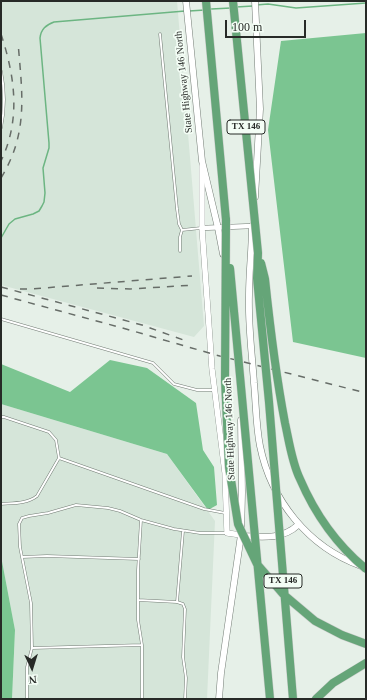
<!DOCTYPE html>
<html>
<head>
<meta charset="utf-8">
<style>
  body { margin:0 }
  #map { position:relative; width:367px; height:700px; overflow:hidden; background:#e6f0e8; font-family:Georgia,serif }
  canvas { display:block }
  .frame { position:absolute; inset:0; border:2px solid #272a27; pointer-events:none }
  .north { position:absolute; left:12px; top:648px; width:40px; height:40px; -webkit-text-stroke:3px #f3fdf5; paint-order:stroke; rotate:176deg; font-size:11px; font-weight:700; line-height:16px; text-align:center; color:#272a27 }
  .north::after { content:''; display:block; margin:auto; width:14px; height:18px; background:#272a27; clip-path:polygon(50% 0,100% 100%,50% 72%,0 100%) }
  .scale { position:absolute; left:225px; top:20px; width:81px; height:18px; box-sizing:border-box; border:2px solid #272a27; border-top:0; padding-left:5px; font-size:12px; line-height:14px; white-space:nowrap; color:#272a27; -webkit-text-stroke:3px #f3fdf5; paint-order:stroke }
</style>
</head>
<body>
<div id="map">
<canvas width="367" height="700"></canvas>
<div class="frame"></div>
<div class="north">N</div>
<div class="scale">100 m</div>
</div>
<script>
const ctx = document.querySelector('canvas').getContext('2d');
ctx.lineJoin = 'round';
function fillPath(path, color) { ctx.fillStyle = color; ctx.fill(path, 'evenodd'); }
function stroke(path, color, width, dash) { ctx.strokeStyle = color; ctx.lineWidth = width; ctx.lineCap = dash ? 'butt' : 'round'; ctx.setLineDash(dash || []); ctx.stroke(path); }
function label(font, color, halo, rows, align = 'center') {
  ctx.font = font + ' Georgia,serif'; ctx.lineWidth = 3.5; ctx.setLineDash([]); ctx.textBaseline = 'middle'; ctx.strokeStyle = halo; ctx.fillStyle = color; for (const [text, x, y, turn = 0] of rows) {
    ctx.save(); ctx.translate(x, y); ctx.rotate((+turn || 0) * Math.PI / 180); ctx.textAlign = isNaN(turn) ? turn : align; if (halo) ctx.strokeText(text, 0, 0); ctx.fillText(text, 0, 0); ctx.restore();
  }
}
fillPath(new Path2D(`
  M1 1H177L204 326 194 337 1 285Z
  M1 404 167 454 215 521 207 699H12L15 630 1 556Z`), '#d5e5d9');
fillPath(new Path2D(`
  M366 33V358L293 342 268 130 281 41Z
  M110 360 147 368 196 403 203 450 214 467 217 505 208 510 167 454 1 404V364L70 392Z
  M1 556 15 630 12 699H1Z`), '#7bc591');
stroke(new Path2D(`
  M256 5 268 4 296 8 366 3
  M236 7 253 6
  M211 9 231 8
  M189 11 205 10
  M1 238 9 224 15 219 33 214 39 211 42 206 44 202 45 193 43 168 49 148V143L40 38C41 29 46 25 54 22L185 11`), '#6cb582', 1.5);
const service = new Path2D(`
  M160 34 177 209 179 224 182 230
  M1 71C5 90 5 109 1 128
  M180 251V237L182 230 201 228
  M1 319 153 363 174 384 197 390H214
  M1 417H4L49 432 56 440 59 458 37 496C27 504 13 503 1 504
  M59 458 204 509 225 513
  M141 520 138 570V620L142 645V699
  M183 531 177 602 183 604 185 609 183 657 186 678 185 699
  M22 557 47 556 139 559
  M138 600 177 602
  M32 648 142 645
  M27 699V667L32 648 31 603 20 547 19 524 22 518 29 516 48 513 76 505 108 508 120 511 141 520 174 529 200 533H226`);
const minor = new Path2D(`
  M202 228 252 226`);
const tertiary = new Path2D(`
  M202 166V228L212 369 225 473 227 533 241 535`);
const secondary = new Path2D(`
  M186 1 202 161 218 228 223 254
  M255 197 260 109 255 1
  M252 226C252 249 249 272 249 295 248 325 252 354 254 383 256 404 256 426 260 446 271 500 308 547 361 566
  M241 536C262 537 282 540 298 525
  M219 699 221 673 241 535 242 493 241 420`);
const motorway = new Path2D(`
  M206 1 226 220
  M316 699 333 683 366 663`);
stroke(service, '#727b74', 3);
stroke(minor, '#727b74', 5.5);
stroke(tertiary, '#727b74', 6);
stroke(secondary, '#727b74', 7);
stroke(motorway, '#cbcccb', 9);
stroke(service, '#fff', 2);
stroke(minor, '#fff', 4.5);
stroke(tertiary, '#fff', 5.5);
stroke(secondary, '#fff', 6);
stroke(motorway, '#65a578', 8);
stroke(new Path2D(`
  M1 34C15 77 21 119 1 161
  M1 178C29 132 22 93 18 42
  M1 287 142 325 189 342
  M97 288 130 289 194 285
  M20 289H31L192 276
  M1 295 126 329 216 355 366 393`), '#676d68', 1.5, [7, 7]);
const motorwayBridge = new Path2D(`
  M233 1 258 253 257 278 269 402 293 699
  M226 220 225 380 229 467 238 524 257 564 283 594 315 621 342 635 366 644
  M261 263 265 279C270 327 276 376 285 423 289 441 292 463 300 479 315 514 337 545 366 569
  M230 268 270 699`);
stroke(motorwayBridge, '#cbcccb', 9, []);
stroke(motorwayBridge, '#65a578', 8);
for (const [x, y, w] of [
  [246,127,38],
  [283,581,38]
]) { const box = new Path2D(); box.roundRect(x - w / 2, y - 7, w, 14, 3); ctx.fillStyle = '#f3fdf5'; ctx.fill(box); stroke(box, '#272a27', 1); }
label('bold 9px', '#272a27', null, [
  ["TX 146",246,127],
  ["TX 146",283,581]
]);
label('10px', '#272a27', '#f3fdf5', [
  ["State Highway 146 North",184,82,-96],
  ["State Highway 146 North",230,429,-92]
]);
</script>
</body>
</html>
